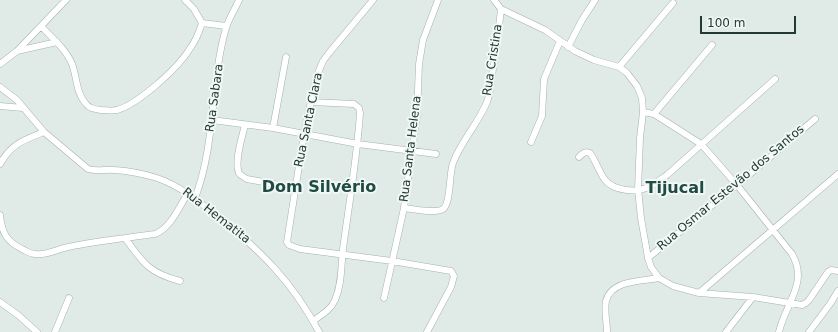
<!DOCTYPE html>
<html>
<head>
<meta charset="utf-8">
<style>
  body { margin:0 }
  #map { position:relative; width:838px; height:332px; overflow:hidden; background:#e0eae6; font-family:"DejaVu Sans",sans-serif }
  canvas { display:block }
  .scale { position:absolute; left:700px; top:16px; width:96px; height:18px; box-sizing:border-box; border:2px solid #223a34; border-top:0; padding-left:5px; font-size:12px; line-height:14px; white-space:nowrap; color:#223a34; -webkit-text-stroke:3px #f0f7f4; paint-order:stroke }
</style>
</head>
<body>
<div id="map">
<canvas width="838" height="332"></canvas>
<div class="scale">100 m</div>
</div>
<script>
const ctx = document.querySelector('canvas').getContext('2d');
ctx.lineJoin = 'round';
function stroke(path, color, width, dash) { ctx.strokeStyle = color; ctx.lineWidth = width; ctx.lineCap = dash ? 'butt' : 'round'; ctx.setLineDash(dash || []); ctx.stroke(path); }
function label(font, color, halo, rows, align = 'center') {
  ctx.font = font + ' "DejaVu Sans",sans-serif'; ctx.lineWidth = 4; ctx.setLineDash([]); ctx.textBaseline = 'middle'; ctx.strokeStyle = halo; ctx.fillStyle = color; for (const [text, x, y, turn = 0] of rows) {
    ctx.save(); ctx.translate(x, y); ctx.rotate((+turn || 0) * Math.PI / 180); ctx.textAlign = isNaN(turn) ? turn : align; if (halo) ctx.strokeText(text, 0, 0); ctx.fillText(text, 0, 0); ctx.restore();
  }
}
const street = new Path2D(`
  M373 0 329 53 323 61 316 78 304 134 287 242 289 245 300 249 392 261 451 271 454 276 451 287 427 332
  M494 0 501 9 545 30 575 51 594 60 619 67 627 73 637 86 642 98 643 112 640 138 638 189 641 218 648 258 651 267 659 278 673 286 699 293 753 297 802 305 806 303 809 300 828 272 831 270 838 271
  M202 23 226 26
  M41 26C52 38 66 49 72 64 77 77 76 93 86 104 90 109 95 109 102 110 107 110 112 111 117 110 138 104 177 69 189 50 195 42 199 33 202 23L194 9 185 0
  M568 47 582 20 595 0
  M17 51 57 42
  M0 64 17 51 66 0
  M619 67 673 3
  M0 87 17 100 44 132 88 169C97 172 106 169 115 170 129 171 144 174 157 178 180 186 197 200 216 215 260 250 292 281 319 332
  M311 102 354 104 359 108 360 113C357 158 349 204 343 249 341 266 342 284 335 300 331 310 321 315 313 321
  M0 106 23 108
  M643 112 654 114 701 144 737 185 792 254C809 283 785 304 779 332
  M654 114 712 45
  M212 120 273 128 358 144 436 154
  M245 125C242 137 234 162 239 173 241 176 244 177 247 179L296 188
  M273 128 286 57
  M531 142 542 116 544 79 560 41
  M579 157C583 153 585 151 590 153 596 161 599 172 605 180 614 191 636 193 649 187 655 184 661 179 667 175L775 79
  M0 164C11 144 24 140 44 132
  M195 198C216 144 210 83 226 28 229 18 235 9 239 0
  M404 208C412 209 435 214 443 209 451 204 449 173 453 163 461 141 478 124 487 102 491 91 491 80 493 69 496 49 499 29 501 9
  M0 215C2 234 7 242 24 250 28 252 31 254 35 254 47 256 57 249 68 247 96 241 126 238 155 234 171 228 179 207 188 193
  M125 238C143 263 149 273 180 281
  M648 258 737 185 815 119
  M699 293 838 174
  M384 298 404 208 417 115 419 64 423 40 438 0
  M0 302 18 315 37 332
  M55 332 69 298
  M607 332C607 322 604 311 606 301 611 280 642 281 659 278
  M726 332 753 297
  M809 332 830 304 838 291`);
stroke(street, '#a3b2ad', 7);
stroke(street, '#fff', 6);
label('12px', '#223a34', '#f0f7f4', [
  ["Rua Cristina",493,60,-81],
  ["Rua Sabara",215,98,-82],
  ["Rua Santa Clara",309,120,-78],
  ["Rua Santa Helena",411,149,-83],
  ["Rua Osmar Estevão dos Santos",731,188,-40],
  ["Rua Hematita",216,216,38]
]);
label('bold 16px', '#1f4b42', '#f0f7f4', [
  ["Dom Silvério",319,188],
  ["Tijucal",675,189]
]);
</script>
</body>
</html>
